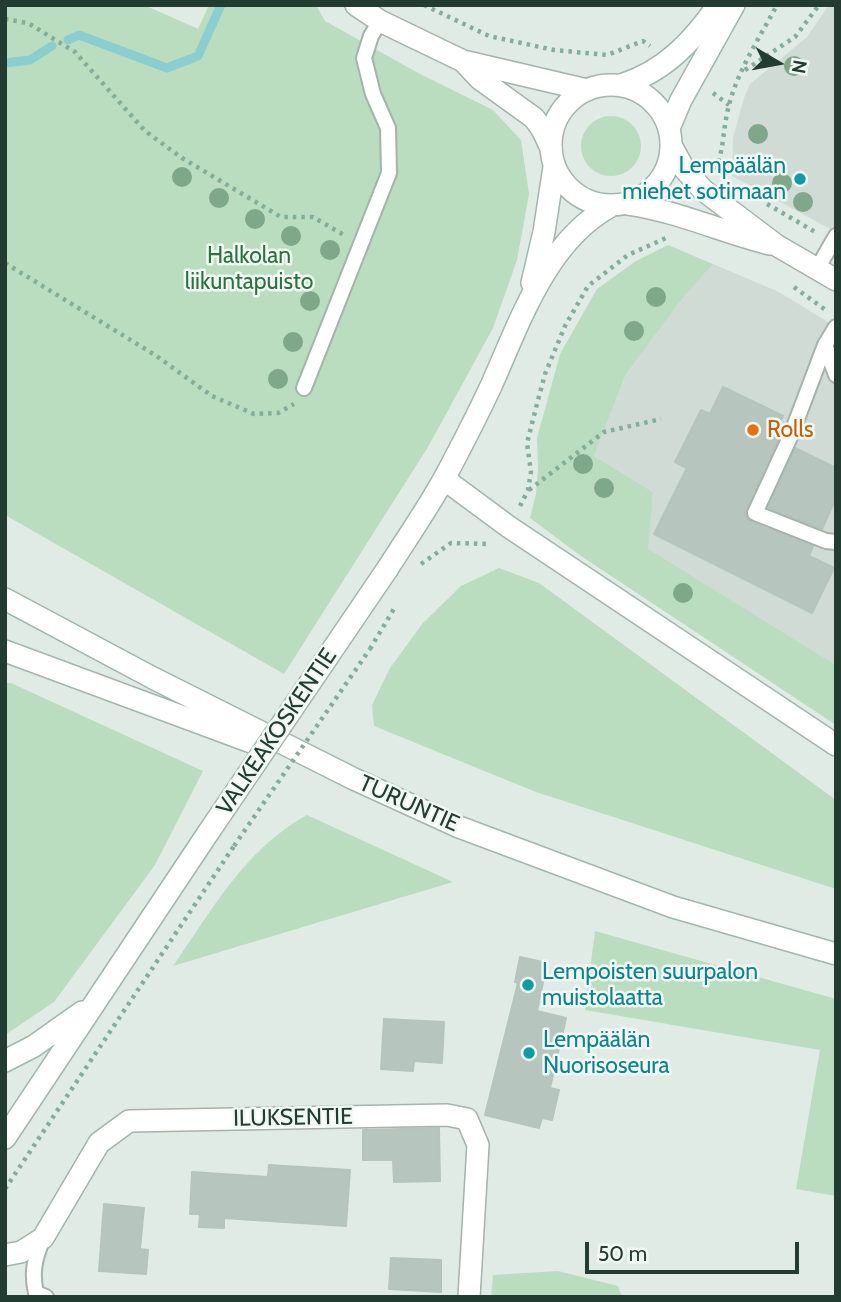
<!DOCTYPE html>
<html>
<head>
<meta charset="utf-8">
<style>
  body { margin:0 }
  #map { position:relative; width:841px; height:1302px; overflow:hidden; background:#e1ebe5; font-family:Cabin,sans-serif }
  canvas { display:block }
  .frame { position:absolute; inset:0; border:7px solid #223c31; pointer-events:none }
  .north { position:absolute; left:743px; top:28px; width:70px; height:70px; -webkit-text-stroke:5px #f1f8f4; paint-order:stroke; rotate:100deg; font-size:19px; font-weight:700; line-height:28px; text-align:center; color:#223c31 }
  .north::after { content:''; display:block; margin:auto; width:24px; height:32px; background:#223c31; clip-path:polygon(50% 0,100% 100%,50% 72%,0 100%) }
  .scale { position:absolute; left:585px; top:1242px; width:214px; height:32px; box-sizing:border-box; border:4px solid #223c31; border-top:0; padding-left:9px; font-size:21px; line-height:24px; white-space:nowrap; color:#223c31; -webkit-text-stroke:5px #f1f8f4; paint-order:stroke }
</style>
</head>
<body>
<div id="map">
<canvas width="841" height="1302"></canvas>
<div class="frame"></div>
<div class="north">N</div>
<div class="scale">50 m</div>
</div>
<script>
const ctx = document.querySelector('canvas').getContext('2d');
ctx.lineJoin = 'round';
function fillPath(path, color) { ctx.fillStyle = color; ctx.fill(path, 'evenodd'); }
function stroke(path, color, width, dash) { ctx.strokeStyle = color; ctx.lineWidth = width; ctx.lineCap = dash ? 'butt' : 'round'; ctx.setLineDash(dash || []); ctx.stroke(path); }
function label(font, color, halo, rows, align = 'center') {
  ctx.font = font + ' Cabin,sans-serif'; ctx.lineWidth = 5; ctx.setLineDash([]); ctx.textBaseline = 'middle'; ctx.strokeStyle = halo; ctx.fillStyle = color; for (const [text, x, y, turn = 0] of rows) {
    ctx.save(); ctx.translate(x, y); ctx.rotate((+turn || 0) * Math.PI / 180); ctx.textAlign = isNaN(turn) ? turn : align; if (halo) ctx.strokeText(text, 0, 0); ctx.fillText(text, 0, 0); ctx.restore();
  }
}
fillPath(new Path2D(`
  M829 5H836V232L732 176 733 138 744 98 750 84 807 37Z
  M713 264 779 292 836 327V665L647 549 653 492 594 456 626 374 682 299Z`), '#cfdbd4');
fillPath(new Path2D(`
  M5 5H144L198 29 209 5H316L325 21 418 73 493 110 521 140 529 194 517 260 493 328 428 447 284 674 5 515Z
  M581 146a30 30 0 1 1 60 0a30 30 0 1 1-60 0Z
  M668 245 713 264 682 299 626 374 594 456 653 492 648 549 836 665V725L581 556 530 518 536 494 538 468 537 438 560 354 597 289 636 261Z
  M499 568 539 583 836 800V889L536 792 374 726 372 705 390 668 423 623 461 586Z
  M5 683H11L203 771 155 865 54 1002 5 1035Z
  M307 815 453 882 173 966C212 910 245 849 307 815Z
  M595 931 836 999V1196L796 1189 820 1050 585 1010Z
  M558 1271 618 1286 622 1297H491L493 1275Z`), '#badcbf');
stroke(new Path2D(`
  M68 40 79 35 167 68 198 56 221 5
  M5 63 30 60 52 46`), '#8acecf', 9);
const building = new Path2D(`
  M723 387 783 416 772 437 778 440 746 515 751 522 813 546 809 556 834 568 812 613 654 534 687 468 675 462 701 410 710 414Z
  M795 448 836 468V498L822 529 768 508Z
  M520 957 547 963 537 1011 566 1018 550 1088 559 1090 552 1120 542 1118 539 1128 485 1115 518 983 515 982Z
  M384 1019 444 1022 442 1063 414 1061 413 1071 381 1069Z
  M439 1128 440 1181 394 1182 393 1160H363V1130Z
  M269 1165 350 1170 346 1226 224 1218V1228L199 1227 200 1214H190L192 1172 268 1177Z
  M104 1204 144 1208 140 1249 148 1250 146 1274 99 1271Z
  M391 1258 441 1260V1292L389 1289Z`);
fillPath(building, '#b6c6be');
stroke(building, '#b4c5bb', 2);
const lane = new Path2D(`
  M817 269 836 236
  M836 327 825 345 836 375
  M825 345 791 435 755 513 826 541 836 542
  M304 388 389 173 388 128 373 94 364 58 371 36 380 21
  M43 1238C35 1258 31 1272 36 1293L46 1297`);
const street = new Path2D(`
  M356 5 380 21 463 61 587 90
  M463 61 480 79 534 118 542 129 551 148
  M672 147 683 167 703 190 776 245 836 280
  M628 204C677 211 722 232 770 244
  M5 1255 21 1252 43 1238 99 1143 129 1121 447 1115 467 1119 478 1145 469 1297`);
const secondary = new Path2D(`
  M551 145a60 60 0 1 1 120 0a60 60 0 1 1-120 0Z
  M621 85C664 72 693 41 718 5
  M669 128 681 100 734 5
  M532 283 544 232 554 167
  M444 479 509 527 836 745
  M388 568C407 538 428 508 445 477 461 447 477 416 491 386 520 322 546 241 611 206
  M5 599 153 678 354 779 459 827 673 907 836 954
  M5 651 259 745
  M5 1061 34 1046 82 1012
  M5 1138 208 833`);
stroke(lane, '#a4b3ab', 18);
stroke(street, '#a4b3ab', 24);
stroke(secondary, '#a0b7ac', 24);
stroke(new Path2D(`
  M424 5 489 36 554 50 607 55 643 41 650 46
  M5 19 28 23 75 52 145 131 182 158 281 217H313L344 235
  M745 70 795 37 819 5
  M713 93 729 105
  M716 170C724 149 723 127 729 105 738 70 760 37 777 5
  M767 204 817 233
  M5 263 155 355 212 396 254 414 278 413 294 404
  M794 287 827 311
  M529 490 604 432 661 419
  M520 506 528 490 531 472 527 443 537 404 545 374 565 326 588 286 628 255 666 238
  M421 564 451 543 490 544
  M370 649 395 607
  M5 1189 234 846`), '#82ae9b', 4.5, [3.5, 5]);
stroke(lane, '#fff', 14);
stroke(street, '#fff', 21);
stroke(secondary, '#fff', 21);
const secondaryBridge = new Path2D(`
  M208 833 388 568`);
stroke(secondaryBridge, '#a0b7ac', 24, []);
stroke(new Path2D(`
  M234 846 370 649`), '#82ae9b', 4.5, [3.5, 5]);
stroke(secondaryBridge, '#fff', 21);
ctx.fillStyle = '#7ea889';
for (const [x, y] of [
  [794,66],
  [758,134],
  [182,177],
  [782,183],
  [219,198],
  [803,202],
  [255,219],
  [291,236],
  [330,250],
  [656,297],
  [310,301],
  [634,331],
  [293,342],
  [278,379],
  [583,464],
  [604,488],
  [683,593]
]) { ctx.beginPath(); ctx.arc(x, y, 10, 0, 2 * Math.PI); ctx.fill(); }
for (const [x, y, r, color] of [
  [800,179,7,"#0f9aa8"],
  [753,430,7,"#e8710a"],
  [528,985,7,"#0f9aa8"],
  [529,1053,7,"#0f9aa8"]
]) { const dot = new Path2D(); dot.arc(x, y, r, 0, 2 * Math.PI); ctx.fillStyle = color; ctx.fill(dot); stroke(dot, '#f1f8f4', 2.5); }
label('23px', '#0d838f', '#f1f8f4', [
  ["Lempäälän",786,166,"right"],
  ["miehet sotimaan",786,192,"right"],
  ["Lempoisten suurpalon",542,972],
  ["muistolaatta",542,998],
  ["Lempäälän",543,1040],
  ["Nuorisoseura",543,1066]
], 'left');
label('23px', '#2d713e', '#f1f8f4', [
  ["Halkolan",249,256],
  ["liikuntapuisto",249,282]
]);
label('23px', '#c56008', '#f1f8f4', [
  ["Rolls",767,430]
], 'left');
label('23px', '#223c31', '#f1f8f4', [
  ["VALKEAKOSKENTIE",277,732,-56],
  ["TURUNTIE",409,804,24],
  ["ILUKSENTIE",293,1118,-1]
]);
</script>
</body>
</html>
